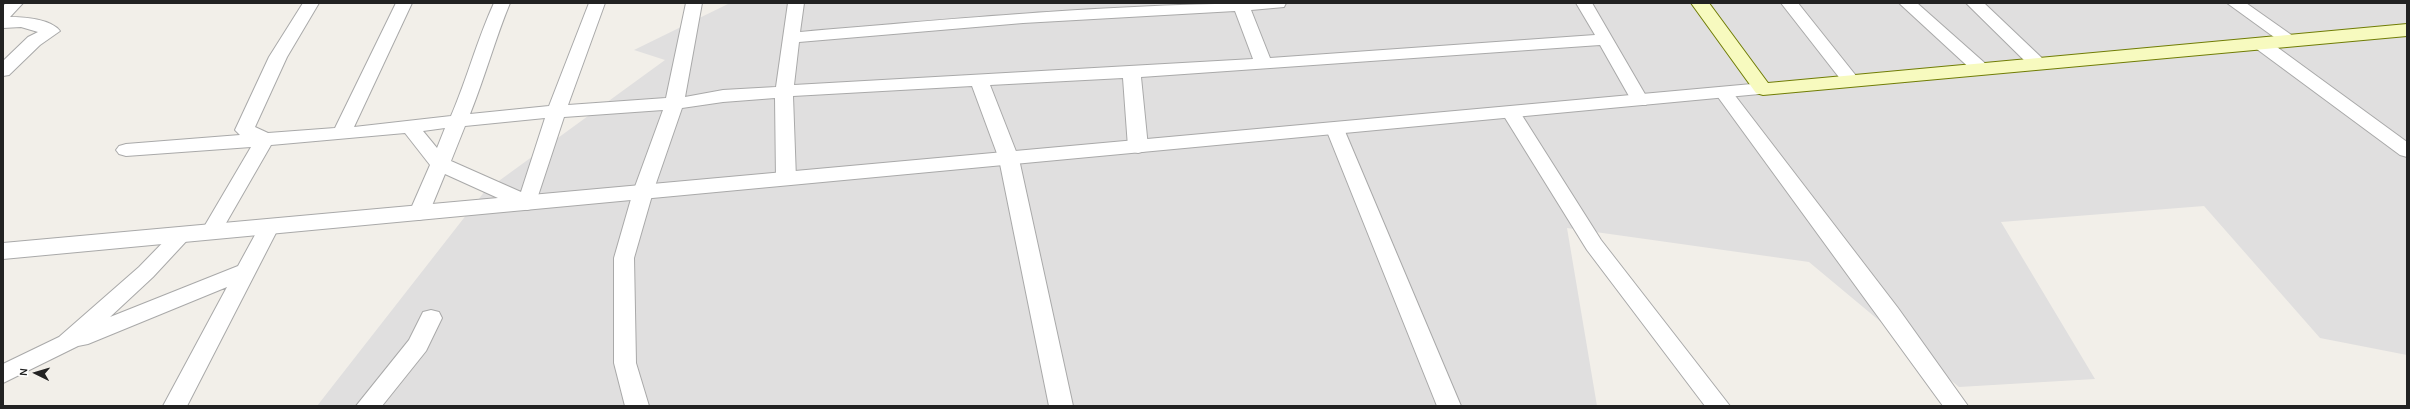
<!DOCTYPE html>
<html>
<head>
<meta charset="utf-8">
<style>
  body { margin:0 }
  #map { position:relative; width:2410px; height:409px; overflow:hidden; background:#f2efe9; font-family:Karla,sans-serif }
  canvas { display:block }
  .frame { position:absolute; inset:0; border:4px solid #222; pointer-events:none }
  .north { position:absolute; left:16px; top:353px; width:40px; height:40px; -webkit-text-stroke:3px #fff; paint-order:stroke; rotate:275deg; font-size:11px; font-weight:700; line-height:16px; text-align:center; color:#222 }
  .north::after { content:''; display:block; margin:auto; width:14px; height:18px; background:#222; clip-path:polygon(50% 0,100% 100%,50% 72%,0 100%) }
</style>
</head>
<body>
<div id="map">
<canvas width="2410" height="409"></canvas>
<div class="frame"></div>
<div class="north">N</div>
</div>
<script>
const ctx = document.querySelector('canvas').getContext('2d');
ctx.lineJoin = 'round';
function fillPath(path, color) { ctx.fillStyle = color; ctx.fill(path, 'evenodd'); }
function stroke(path, color, width, dash) { ctx.strokeStyle = color; ctx.lineWidth = width; ctx.lineCap = dash ? 'butt' : 'round'; ctx.setLineDash(dash || []); ctx.stroke(path); }
fillPath(new Path2D(`
  M730 3H2407V355L2320 338 2204 206 2001 222 2095 379 1959 387 1809 262 1567 228 1597 406H317L485 191 665 60 634 50Z`), '#e0dfdf');
const minor = new Path2D(`
  M6 3H23L10 17C24 17 51 19 60 31L40 45 9 75 3 76V61L28 37 38 32 21 27 3 28V6Z
  M303 3H319L287 57 255 127 268 133 335 128 396 3H412L354 127 451 116C467 79 477 40 494 3H510C495 39 485 77 470 114L549 106 589 3H605L568 105 666 98 686 3H702L685 97 723 90 776 87 788 3H804L800 32C962 18 1124 3 1286 3L1284 7 1251 10 1270 58 1595 35 1576 3H1592L1649 101 1646 105H1634L1600 45 1141 77 1148 147 1145 151 1138 153 1131 151 1128 147 1123 78 990 85 1019 159 1073 406H1049L999 159 972 86 793 96 796 179 793 184 786 185 779 184 776 179 775 98 723 102 682 108 653 192 634 258 636 363 649 406H625L614 363V258L633 192 663 110 564 117 534 208 527 210 520 208 445 174 429 213 426 218 419 220 412 218 409 213 430 165 405 133 271 145 218 237 211 239 204 237 201 232 251 147 126 156 119 154 116 150 119 146 126 144 240 135 235 130 269 57ZM1235 11 1253 59 794 85 799 42 1023 23ZM545 118 521 192 451 161 465 126ZM445 128 437 148 423 131Z
  M1781 3H1798L1857 77 1860 81 1857 85H1845Z
  M1899 3H1917L1987 65 1990 69 1987 73H1975Z
  M1966 3H1984L2044 60 2047 64 2044 68H2032Z
  M2227 3H2246L2300 41 2297 45H2285Z
  M2260 38 2266 39 2407 142V157L2400 155 2254 47 2251 43 2254 39Z
  M1724 88 1730 89 1898 308 1968 406H1943L1715 93 1718 89Z
  M1511 107 1518 109 1601 240 1730 406H1705L1587 250 1502 113 1504 109Z
  M1335 123 1342 125 1344 129 1461 406H1437L1326 129 1328 125Z
  M269 220 276 222 279 227 187 406H163L227 287 88 344 78 346 3 383V364L59 337 139 267 175 230 182 228 189 230 192 235 153 277 110 317 238 266 262 222Z
  M431 310 439 312 442 318 426 351 382 406H356L409 340 423 312Z`);
const tertiary = new Path2D(`
  M1763 83 1770 85 1773 89 1770 93 3 259V243Z`);
const secondary = new Path2D(`
  M1691 3H1709L1768 83 2407 24V36L1763 95 1756 93Z`);
stroke(minor, '#a9a9a9', 2);
stroke(tertiary, '#a9a9a9', 2);
stroke(secondary, '#707d05', 2);
fillPath(minor, '#fff');
fillPath(tertiary, '#fff');
fillPath(secondary, '#f7fabf');
</script>
</body>
</html>
